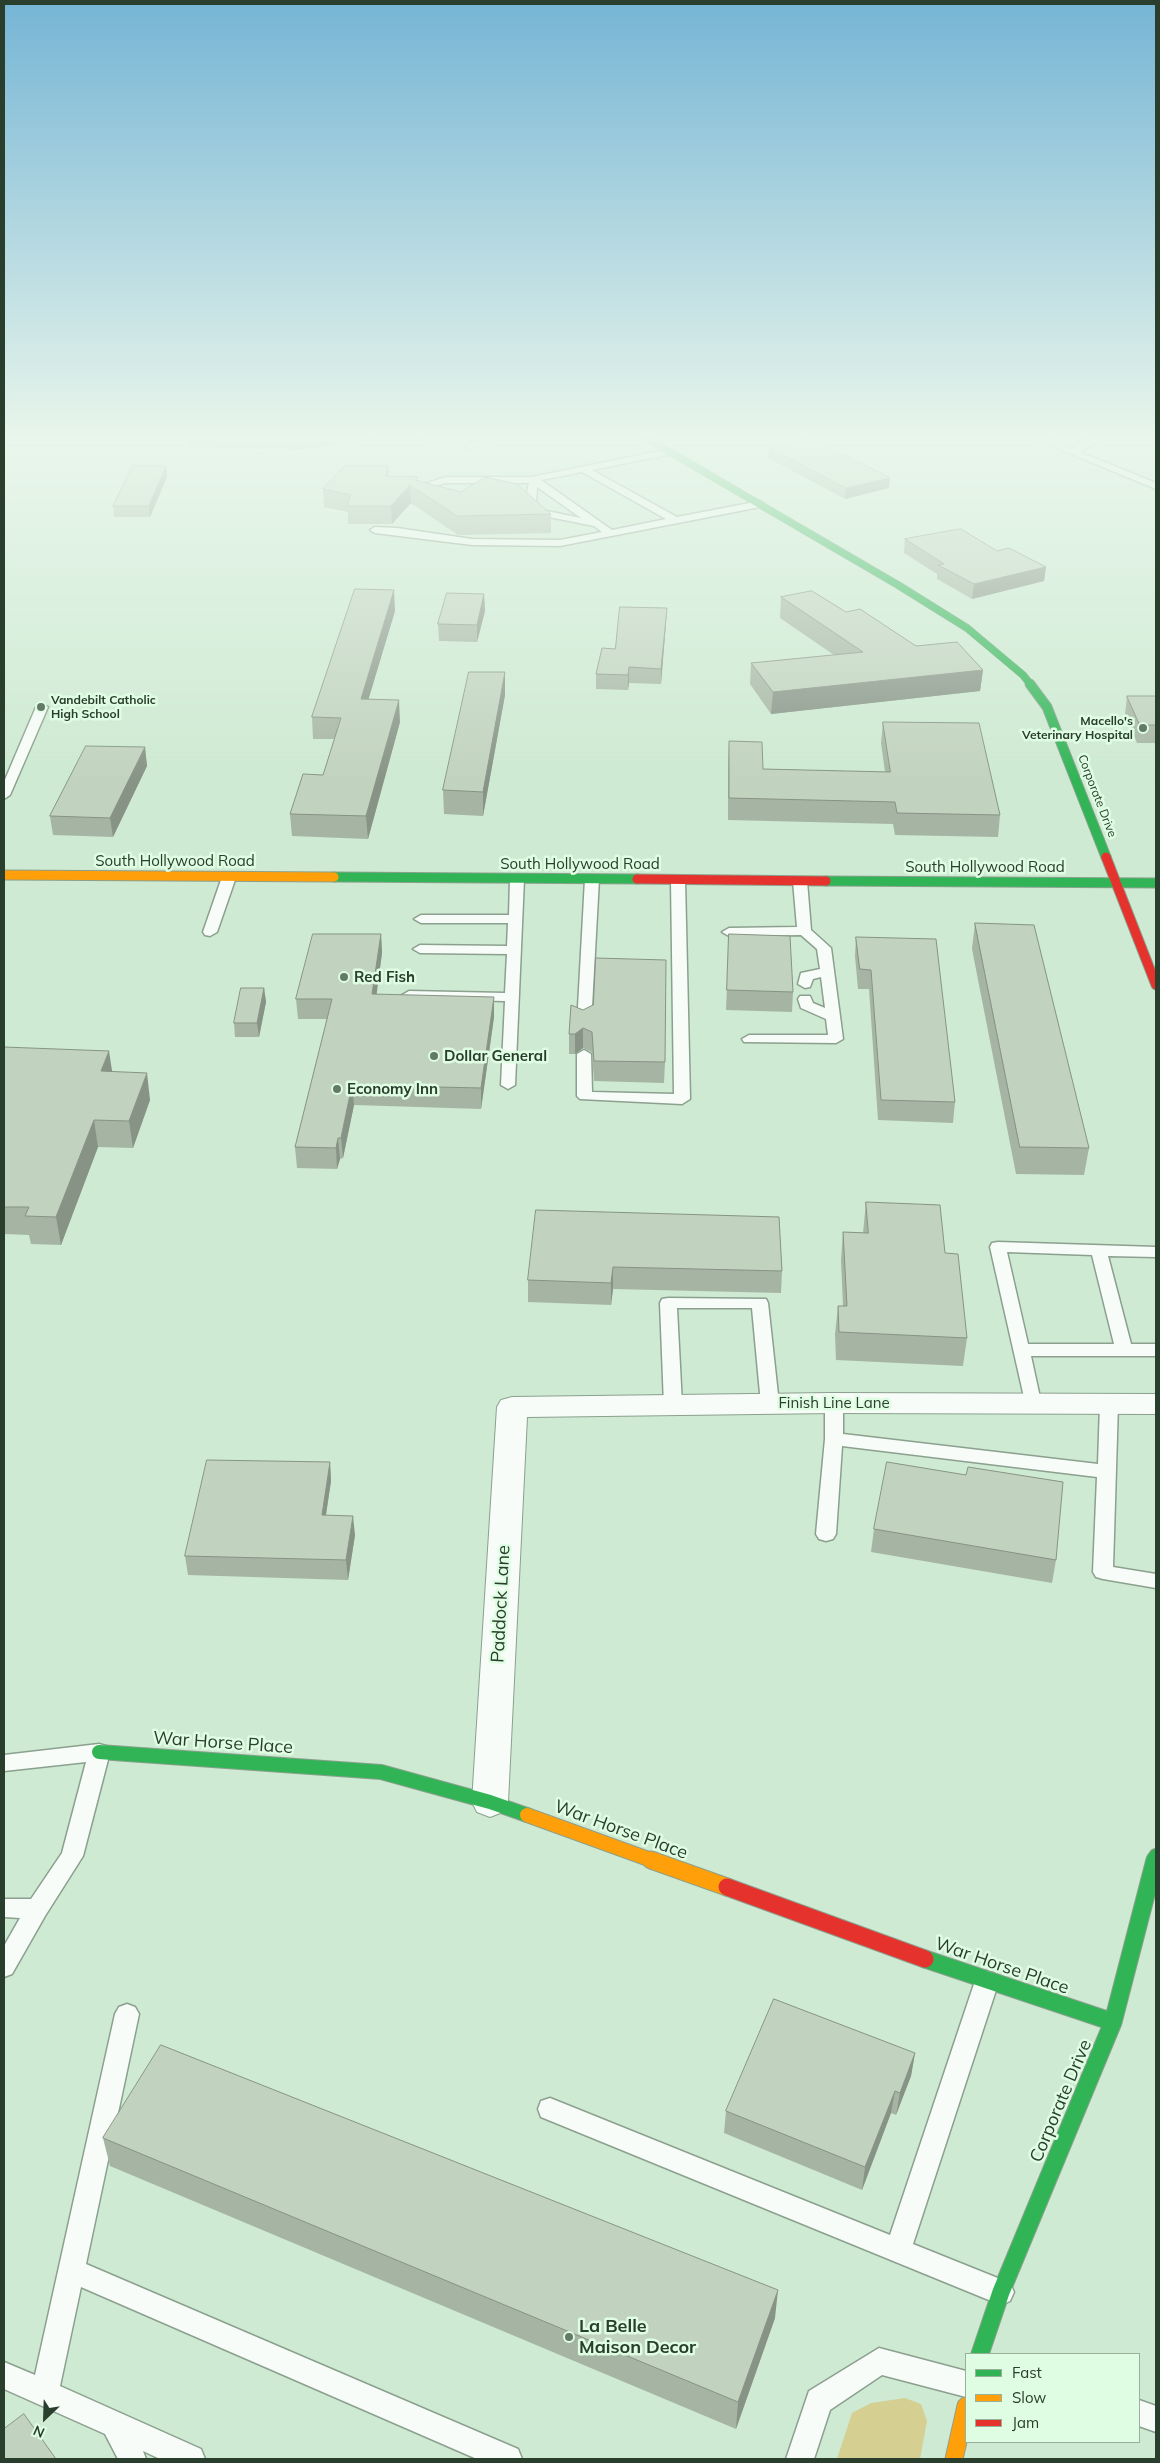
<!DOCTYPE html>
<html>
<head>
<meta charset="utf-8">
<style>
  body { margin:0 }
  #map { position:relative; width:1160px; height:2463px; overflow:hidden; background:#ceead2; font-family:Mulish,sans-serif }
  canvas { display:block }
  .frame { position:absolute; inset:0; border:5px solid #2a3e2d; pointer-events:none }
  .legend { position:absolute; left:965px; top:2353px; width:175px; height:90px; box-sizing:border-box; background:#dffde2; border:1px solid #97b19a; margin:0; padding:6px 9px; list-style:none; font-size:15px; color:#2a3e2d }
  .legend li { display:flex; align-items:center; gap:10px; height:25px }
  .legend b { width:25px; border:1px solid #97b19a }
  .north { position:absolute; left:20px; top:2393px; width:50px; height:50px; -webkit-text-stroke:4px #dffde2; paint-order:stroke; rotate:204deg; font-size:14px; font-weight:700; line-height:20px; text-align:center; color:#2a3e2d }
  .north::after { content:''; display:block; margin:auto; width:18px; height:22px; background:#2a3e2d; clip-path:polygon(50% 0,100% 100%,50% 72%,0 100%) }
</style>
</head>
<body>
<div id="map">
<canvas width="1160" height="2463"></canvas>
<div class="frame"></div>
<ul class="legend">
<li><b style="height:6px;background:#30b455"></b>Fast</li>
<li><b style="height:6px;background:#ff9f0a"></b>Slow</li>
<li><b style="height:6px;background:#e5322d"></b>Jam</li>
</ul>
<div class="north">N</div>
</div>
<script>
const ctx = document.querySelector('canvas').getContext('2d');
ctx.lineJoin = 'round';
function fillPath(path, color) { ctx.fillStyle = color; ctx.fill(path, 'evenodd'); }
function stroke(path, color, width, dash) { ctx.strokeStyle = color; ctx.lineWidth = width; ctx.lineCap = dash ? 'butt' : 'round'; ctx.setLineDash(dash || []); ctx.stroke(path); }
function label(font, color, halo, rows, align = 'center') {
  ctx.font = font + ' Mulish,sans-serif'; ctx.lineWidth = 5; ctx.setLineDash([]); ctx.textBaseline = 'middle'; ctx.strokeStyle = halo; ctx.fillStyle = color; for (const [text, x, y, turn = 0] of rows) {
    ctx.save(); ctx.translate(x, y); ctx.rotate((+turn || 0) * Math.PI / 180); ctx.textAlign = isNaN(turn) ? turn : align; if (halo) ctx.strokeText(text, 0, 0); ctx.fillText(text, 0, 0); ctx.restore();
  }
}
fillPath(new Path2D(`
  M905 2398 921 2404 927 2421 920 2459H837L852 2413 871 2403Z`), '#d6cf92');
const lane = new Path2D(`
  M486 438H502L469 449 464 446Z
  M1033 438H1046L1072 449C1082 439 1094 438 1107 438L1082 450V453L1156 483V489Z
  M669 449 674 452 672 454 592 470 677 517 760 501 765 504 760 507 560 546 472 545 375 533 370 530 375 527 397 528 472 539 560 540 602 532 594 526 539 515 537 513 542 510 581 518 537 487 536 505 528 507 525 502 529 483H446L429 487 424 484 446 477H532ZM582 472 666 519 612 530 541 480Z
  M42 704 48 707 10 795 4 799V782L36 707Z
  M229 873 236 877 217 932 210 936 205 935 203 932 222 877Z
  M517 875 524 879 515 1085 508 1089 501 1085 505 1001 409 999 402 995 409 991 505 993 507 954 420 953 413 949 420 945 507 946 508 923H421L414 919 421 915H509L510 879Z
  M592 875 599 879 591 1025 584 1029 577 1025 585 879Z
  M678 876 685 880 690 1099 682 1104 580 1099 577 1096V1054L584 1050 591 1054 592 1092 674 1094 671 880Z
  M800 877 807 881 811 930 831 948 843 1039 836 1043 744 1042 742 1039 749 1035H828L826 1019 801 1008 798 999 800 996H810L813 1003 825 1008 821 977 813 979 810 987 805 988 798 984 801 973 820 969 817 949 801 935 729 936 722 932 729 928 797 927 793 881Z
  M998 1242 1156 1247V1257L1108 1256 1131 1344H1156V1356H1031L1041 1402 1038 1406 1032 1408 1026 1406 990 1247 992 1243ZM1007 1252 1092 1255 1114 1344H1028Z
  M668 1298 766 1299 768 1303 779 1404 776 1408 770 1410 764 1408 761 1404 752 1308H677L682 1405 679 1409 673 1411 667 1409 664 1405 660 1303 662 1299Z
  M834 1397 840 1399 843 1403V1434L1098 1464 1100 1404 1103 1400 1109 1398 1115 1400 1118 1404 1113 1567 1156 1574V1588L1103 1579 1096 1577 1093 1572 1097 1477 842 1446 836 1534 833 1539 826 1541 819 1539 816 1534 825 1439V1403L828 1399Z
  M99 1744 106 1746 110 1752 83 1856 45 1916 12 1974 4 1977V1946L20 1918 4 1917V1899H31L62 1853 86 1762 4 1771V1755Z
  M987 1971 995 1974 999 1981 913 2244 1010 2283 1014 2292 1010 2301 1001 2305 541 2117 538 2109 541 2101 550 2098 890 2235 975 1981 979 1974Z
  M127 2004 135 2007 139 2014 86 2264 518 2449 522 2459H477L81 2287 60 2386 201 2449 205 2459H160L143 2451 146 2459H118L105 2434 4 2389V2362L35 2375 115 2014 119 2007Z
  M879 2348 966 2371V2397L882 2375 830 2410 814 2459H786L809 2391Z
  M1139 2400 1156 2406V2432L1139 2426Z`);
const street = new Path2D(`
  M834 1393 1156 1394V1414L834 1413 527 1417 508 1802 503 1812 490 1817 477 1812 472 1802 497 1407 501 1400 512 1397Z`);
const fastFar3 = new Path2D(`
  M646 438 898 585 967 628 1023 675 1031 685`);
const fastFar2 = new Path2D(`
  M1030 684 1047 707 1106 857
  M334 877 637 879
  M826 881 1156 883`);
const fastFar1 = new Path2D(`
  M99 1752 381 1772 490 1802 527 1815
  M1155 1861 1156 1856`);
const fast = new Path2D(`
  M925 1959 1113 2022
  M980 2354 1001 2292 1113 2022 1155 1860`);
const slowFar2 = new Path2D(`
  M4 875 334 877`);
const slowFar1 = new Path2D(`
  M527 1815 654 1861`);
const slow = new Path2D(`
  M651 1860 727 1887
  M954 2459 966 2406`);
const jamFar1 = new Path2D(`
  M1106 857 1156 985
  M637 879 826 881`);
const jam = new Path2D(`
  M727 1887 925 1959`);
stroke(lane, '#8ba08e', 3);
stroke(street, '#8ba08e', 2);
stroke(fastFar3, '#8ba08e', 8);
stroke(fastFar2, '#8ba08e', 11);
stroke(fastFar1, '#8ba08e', 16);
stroke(fast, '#8ba08e', 19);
stroke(slowFar2, '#8ba08e', 11);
stroke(slowFar1, '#8ba08e', 16);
stroke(slow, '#8ba08e', 19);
stroke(jamFar1, '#8ba08e', 11);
stroke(jam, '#8ba08e', 19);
fillPath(lane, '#f8fcf8');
fillPath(street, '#f8fcf8');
stroke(fastFar3, '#30b455', 7);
stroke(fastFar2, '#30b455', 9);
stroke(fastFar1, '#30b455', 14);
stroke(fast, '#30b455', 17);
stroke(slowFar2, '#ff9f0a', 9);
stroke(slowFar1, '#ff9f0a', 14);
stroke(slow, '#ff9f0a', 17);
stroke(jamFar1, '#e5322d', 9);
stroke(jam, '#e5322d', 17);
fillPath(new Path2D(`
  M189 438H386L295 450 189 447Z
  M420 438H462V447L427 445Z
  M769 448 889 488 845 499 768 458Z
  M166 466 167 477 150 517H114L113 506Z
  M389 476 418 481 551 514V533L458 535 411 503 392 524H348V512L324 507 323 489Z
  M905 539 997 551 1046 567 1044 581 972 599 937 579V574L904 553Z
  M484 594 485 611 477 642 439 641 438 624Z
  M781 597 846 612 916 646 983 670 980 691 771 714 750 684 751 663 834 655 780 618Z
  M395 611 368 699 400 722 368 839 292 836 290 814 323 775 334 739H313L312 717Z
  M666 623 661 684 629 683 628 690 596 689V674L615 649Z
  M505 695 483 816 444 814 443 790Z
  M1127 696H1156V743H1137L1125 714Z
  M883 722 1000 815 998 837 895 835 893 824 728 820V763L729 741 763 769 885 772 881 743Z
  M145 747 147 766 113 837 53 835 50 816Z
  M975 923 1089 1148 1084 1175 1016 1174 972 949Z
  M381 934 382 953 376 994 494 1017 481 1109 354 1105 343 1158 340 1159 337 1169 297 1168 295 1147 327 1019H298L296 999Z
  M729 934 793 992 792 1012 726 1010Z
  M856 937 955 1102 953 1123 878 1120 869 989H858L855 956Z
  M264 988 266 1002 259 1037H235L234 1023Z
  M571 1005 665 1062 664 1083 594 1081 592 1052 583 1048 575 1054H569V1034Z
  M4 1047 112 1072 150 1100 133 1148 98 1147 61 1245 31 1244 29 1235 4 1234Z
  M866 1202 967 1338 963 1366 836 1360 835 1334 838 1306H843L841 1260 843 1232 863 1233Z
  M779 1217 782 1271 781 1293 613 1289 611 1305 528 1302V1280Z
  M330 1462 331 1481 326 1515 355 1535 348 1580 188 1575 185 1556Z
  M966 1475 1056 1560 1052 1583 871 1552 874 1529Z
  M915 2053 911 2076 896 2115 891 2113 862 2190 724 2133 726 2111Z
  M103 2138 775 2318 736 2429 110 2166Z`), '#a6b5a3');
fillPath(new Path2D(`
  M294 438H386L295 450Z
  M166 466 167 477 150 517 149 506Z
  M388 466 389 484 386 476Z
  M890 478 889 488 845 499 846 488Z
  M410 485 411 503 392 524 391 506Z
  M1046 567 1044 581 972 599 974 584Z
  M394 590 395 611 362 721 361 699Z
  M484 594 485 611 477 642V625Z
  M667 608 666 623 661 684V669Z
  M629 667V683L628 690V675Z
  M983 670 980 691 771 714 773 692Z
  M505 672V695L483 816V792Z
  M399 700 400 722 368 839 366 816Z
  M145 747 147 766 113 837 110 818Z
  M381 934 382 953 374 1014 372 994Z
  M264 988 266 1002 259 1037 257 1023Z
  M494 997V1017L481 1109V1088Z
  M583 1028V1048L575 1054V1034Z
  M109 1051 113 1077 101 1071Z
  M147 1073 150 1100 133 1148 129 1121Z
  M352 1085 354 1105 343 1158 341 1138Z
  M94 1120 98 1147 61 1245 56 1217Z
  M338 1138 340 1159 337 1169 336 1148Z
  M613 1267V1289L611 1305V1283Z
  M330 1462 331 1481 323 1534 322 1515Z
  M353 1516 355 1535 348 1580 346 1560Z
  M915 2053 911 2076 896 2115 900 2093Z
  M895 2091 891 2113 862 2190 865 2167Z
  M778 2290 775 2318 736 2429 738 2402Z`), '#879385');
const building = new Path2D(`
  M813 439 890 478 846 488 769 448Z
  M133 466H166L149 506H113Z
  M345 466H388L386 476 418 477 415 480 461 492 485 477 517 484 551 514 457 516 410 485 391 506H347L351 495 323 489Z
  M961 529 997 551 1009 548 1046 567 974 584 938 565 944 564 905 539Z
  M355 589 394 590 361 699 399 700 366 816 290 814 303 774 323 775 341 718 312 717Z
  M812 591 846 612 860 609 916 646 957 642 983 670 773 692 751 663 863 652 781 597Z
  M447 593 484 594 477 625 438 624Z
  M620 607 667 608 661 669 629 667 628 675 596 674 602 648 615 649Z
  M469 672H505L483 792 443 790Z
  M1127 696H1156V725H1140Z
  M883 722 979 723 1000 815 897 813 895 802 729 798V741L762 742 763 769 890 772Z
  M86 746 145 747 110 818 50 816Z
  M975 923 1034 925 1089 1148 1020 1147Z
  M313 934H381L372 994 494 997 481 1088 352 1085 341 1138H338L336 1148 295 1147 332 999H296Z
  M729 934 790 936 793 992 727 990Z
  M856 937 936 939 955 1102 881 1100 871 970 860 969Z
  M596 958 666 960 665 1062 594 1061 592 1032 583 1028 575 1034H569L571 1005 583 1010 593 1005Z
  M241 988H264L257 1023H234Z
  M4 1047 109 1051 101 1071 147 1073 129 1121 94 1120 56 1217 25 1216 29 1207H4Z
  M866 1202 940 1205 945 1253 958 1254 967 1338 839 1332 838 1306H847L843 1232 868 1233Z
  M536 1210 779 1217 782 1271 613 1267 611 1283 528 1280Z
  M207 1460 330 1462 322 1515 353 1516 346 1560 185 1556Z
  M887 1462 966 1475 968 1467 1063 1482 1056 1560 874 1529Z
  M774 1999 915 2053 900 2093 895 2091 865 2167 726 2111Z
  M161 2045 778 2290 738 2402 103 2138Z
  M24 2414 56 2459H4V2429Z`);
fillPath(building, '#c1d2be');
stroke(building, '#879385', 1);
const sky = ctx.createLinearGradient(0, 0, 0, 783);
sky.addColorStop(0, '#75b5d5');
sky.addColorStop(0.56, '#e9f6eb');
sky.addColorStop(1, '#e9f6eb00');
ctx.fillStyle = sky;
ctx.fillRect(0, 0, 1160, 783);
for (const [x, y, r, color] of [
  [41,707,5,"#637a67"],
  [1143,728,5,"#637a67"],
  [344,977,5,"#637a67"],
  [434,1056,5,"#637a67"],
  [337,1089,5,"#637a67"],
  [569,2337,5,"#637a67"]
]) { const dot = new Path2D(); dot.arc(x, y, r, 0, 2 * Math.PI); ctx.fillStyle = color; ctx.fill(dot); stroke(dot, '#dffde2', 2); }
label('bold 12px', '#2a3e2d', '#dffde2', [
  ["Vandebilt Catholic",51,700],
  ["High School",51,714],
  ["Macello's",1133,721,"right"],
  ["Veterinary Hospital",1133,735,"right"]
], 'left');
label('12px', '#2a3e2d', '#dffde2', [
  ["Corporate Drive",1097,796,69]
]);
label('15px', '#2a3e2d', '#dffde2', [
  ["South Hollywood Road",175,861],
  ["South Hollywood Road",580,864],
  ["South Hollywood Road",985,867],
  ["Finish Line Lane",834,1403]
]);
label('bold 15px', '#2a3e2d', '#dffde2', [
  ["Red Fish",354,977],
  ["Dollar General",444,1056],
  ["Economy Inn",347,1089]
], 'left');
label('18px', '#2a3e2d', '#dffde2', [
  ["Paddock Lane",501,1604,-87],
  ["War Horse Place",223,1743,4],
  ["War Horse Place",621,1830,20],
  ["War Horse Place",1002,1966,19],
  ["Corporate Drive",1061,2101,-67]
]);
label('bold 18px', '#2a3e2d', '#dffde2', [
  ["La Belle",579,2327],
  ["Maison Decor",579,2348]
], 'left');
</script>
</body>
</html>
